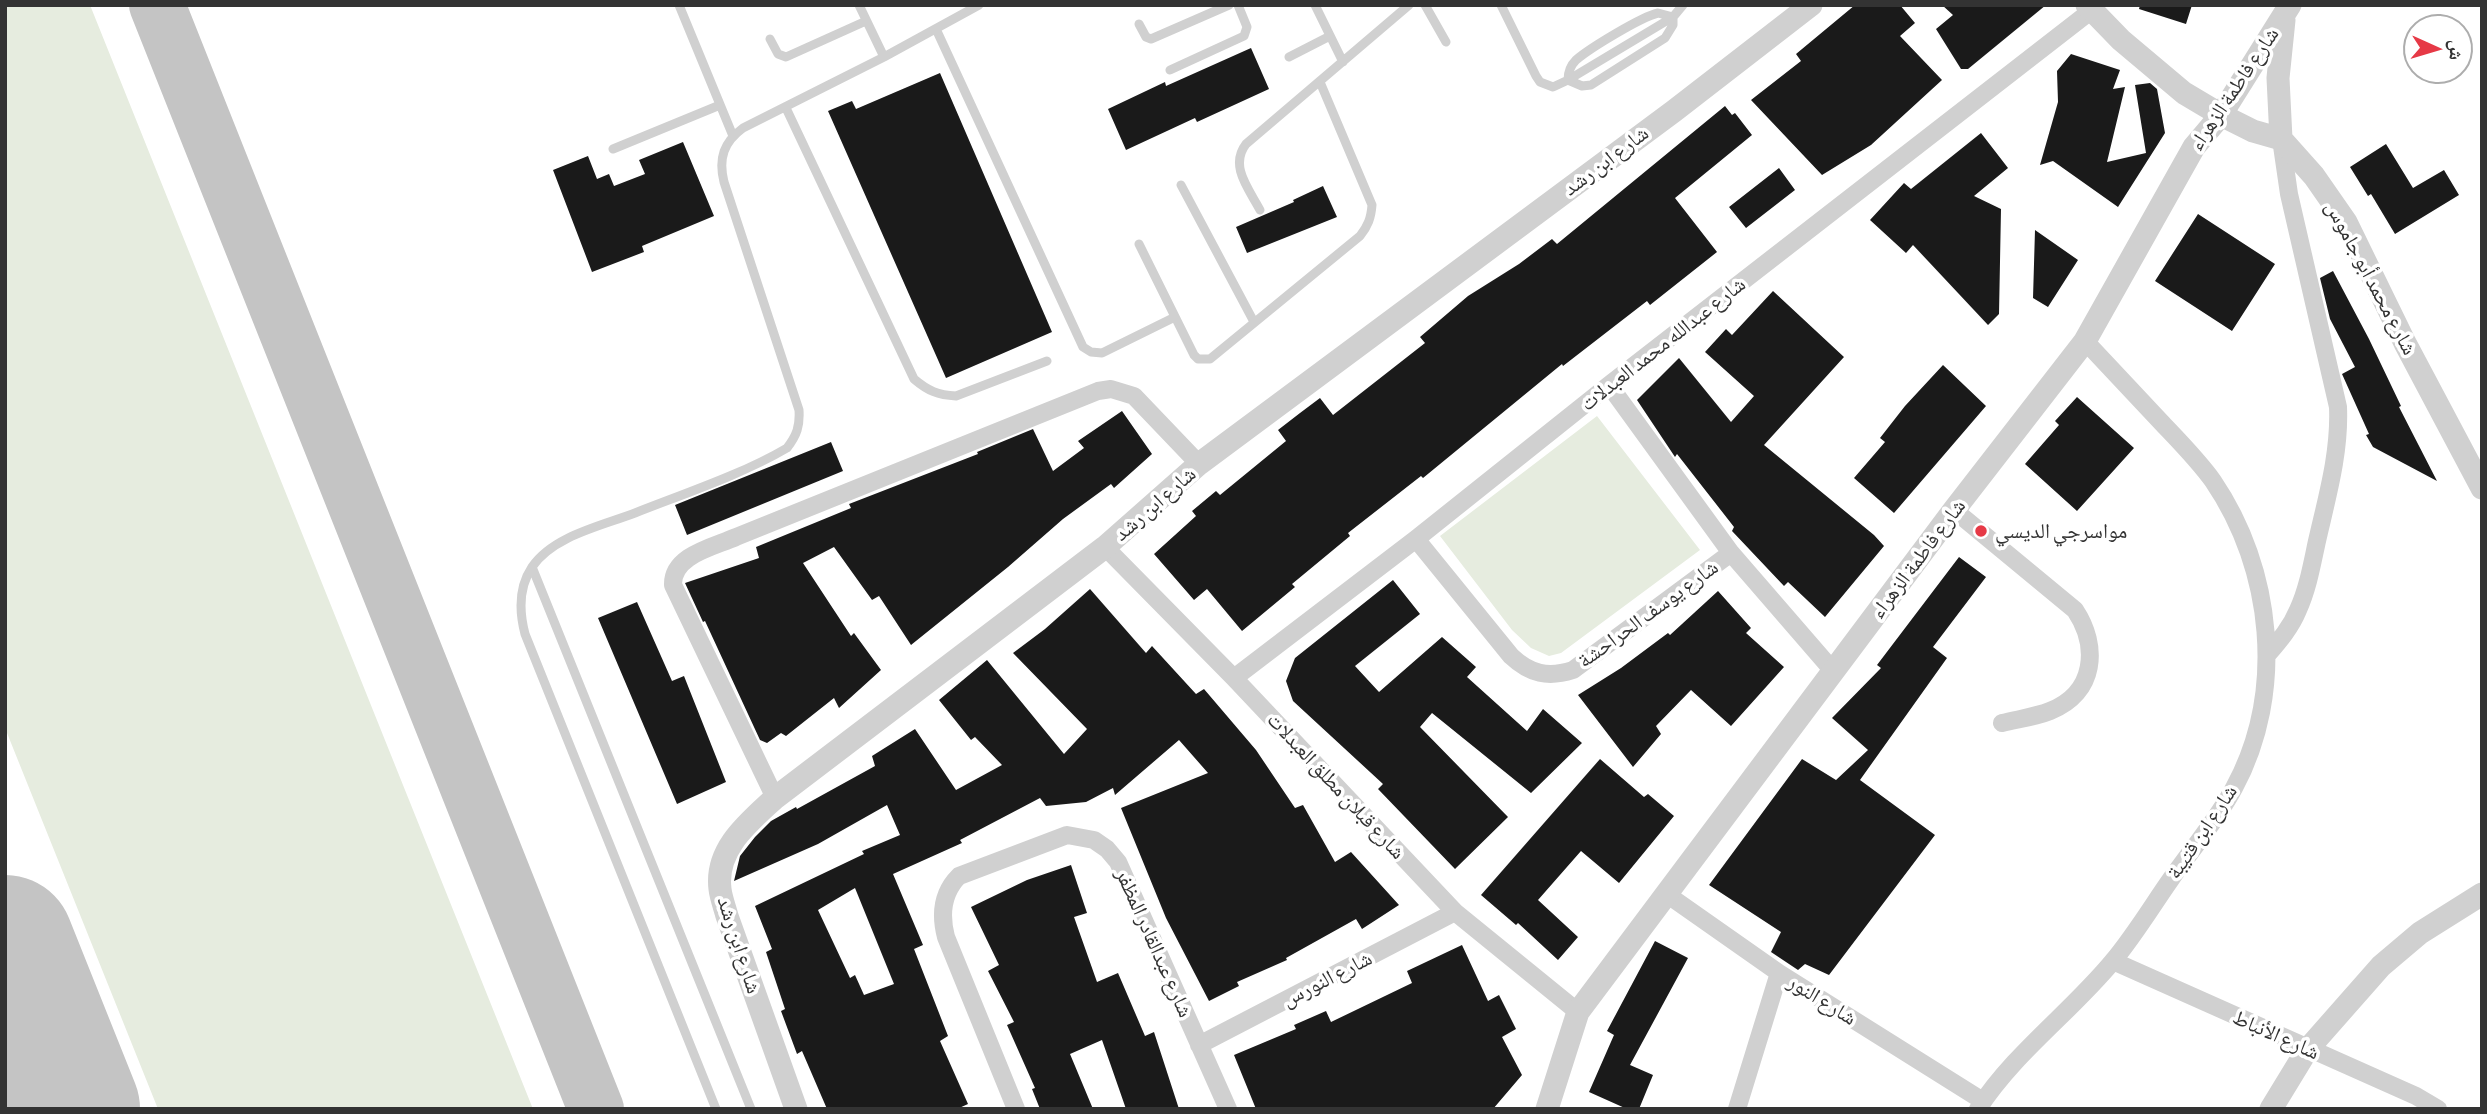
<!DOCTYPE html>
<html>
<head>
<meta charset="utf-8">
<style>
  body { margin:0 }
  #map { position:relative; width:2487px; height:1114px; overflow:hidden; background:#fff; font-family:"Asap Condensed","Noto Naskh Arabic",sans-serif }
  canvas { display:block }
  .frame { position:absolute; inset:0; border:7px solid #333; pointer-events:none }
  .north { position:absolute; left:2403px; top:14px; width:70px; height:70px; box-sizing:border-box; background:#fff; border:2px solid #adadad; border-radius:50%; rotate:94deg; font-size:19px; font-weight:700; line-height:28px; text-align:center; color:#333 }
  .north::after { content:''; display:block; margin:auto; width:24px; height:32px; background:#e63946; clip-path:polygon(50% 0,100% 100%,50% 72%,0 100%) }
</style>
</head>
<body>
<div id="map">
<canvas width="2487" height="1114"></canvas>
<div class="frame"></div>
<div class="north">ش</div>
</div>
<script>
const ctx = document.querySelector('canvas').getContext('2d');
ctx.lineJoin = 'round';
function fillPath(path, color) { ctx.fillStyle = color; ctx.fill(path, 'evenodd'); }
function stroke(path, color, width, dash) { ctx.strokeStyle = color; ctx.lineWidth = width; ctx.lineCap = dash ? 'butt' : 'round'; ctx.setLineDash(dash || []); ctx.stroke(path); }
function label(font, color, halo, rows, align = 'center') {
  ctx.font = font + ' "Asap Condensed","Noto Naskh Arabic",sans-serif'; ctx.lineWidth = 7; ctx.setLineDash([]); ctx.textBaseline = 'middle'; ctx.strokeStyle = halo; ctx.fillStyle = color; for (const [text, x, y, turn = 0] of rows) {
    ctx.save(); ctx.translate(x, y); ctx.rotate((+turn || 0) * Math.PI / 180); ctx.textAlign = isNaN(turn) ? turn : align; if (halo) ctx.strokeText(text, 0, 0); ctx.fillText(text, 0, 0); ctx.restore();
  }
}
fillPath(new Path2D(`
  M5 5H90L533 1109H158L5 728Z
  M1597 416 1700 550 1561 653 1549 656 1531 648 1512 630 1440 536Z`), '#e6ecdf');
stroke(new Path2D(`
  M157 5 596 1109`), '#c4c4c4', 56);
stroke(new Path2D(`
  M5 944 71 1109`), '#c4c4c4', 138);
fillPath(new Path2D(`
  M1855 5H1900L1915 23 1900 36 1942 80 1871 145 1822 175 1751 100 1801 61 1796 54Z
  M1942 5H2046L1968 69H1961L1936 29 1953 15Z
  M2140 5H2192L2186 24 2139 9Z
  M1251 48 1269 89 1197 122 1195 118 1126 150 1108 109 1165 82 1166 86Z
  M2071 54 2120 70 2113 89 2125 87 2107 162 2146 153 2135 85 2150 83 2157 89 2165 133 2118 207 2053 161 2040 165 2058 102 2057 71Z
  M940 73 1052 332 946 378 828 111 852 101 856 109Z
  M1725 106 1732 115 1735 113 1752 135 1675 198 1717 252 1650 305 1647 301 1563 366 1562 364 1423 478 1421 476 1348 533 1350 536 1292 584 1295 587 1242 631 1207 589 1194 600 1154 554 1196 516 1192 511 1216 491 1220 495 1286 441 1278 430 1300 413 1320 398 1333 415 1425 343 1420 337 1468 296 1519 264 1552 239 1557 244Z
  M1981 133 2008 168 1974 196 2001 209 1999 314 1988 325 1913 245 1906 253 1870 220 1904 183 1911 189Z
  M683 142 714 216 642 246 644 252 592 272 553 170 588 156 597 179 609 174 614 186 645 174 639 160Z
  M2386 144 2413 188 2444 170 2459 195 2395 234 2371 194 2368 196 2350 167Z
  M1779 168 1795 190 1746 228 1729 207Z
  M1323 186 1337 217 1247 253 1236 227 1294 202 1293 200Z
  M2198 214 2275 264 2232 331 2155 281Z
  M2035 230 2078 260 2048 307 2033 298Z
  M2333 271 2369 339 2401 406 2399 407 2437 481 2373 447 2366 435 2369 434 2342 374 2355 367 2330 319 2320 278Z
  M1773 291 1844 357 1764 445 1874 535 1884 546 1825 617 1788 582 1784 586 1732 531 1734 527 1677 454 1675 457 1637 400 1679 358 1731 422 1754 396 1705 352 1726 329 1732 335Z
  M1943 365 1986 406 1894 513 1854 478 1885 442 1880 438 1905 406Z
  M2077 397 2134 448 2077 511 2025 464 2059 425 2055 421Z
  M1122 411 1152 454 1114 488 1111 484 1063 519 1008 567 911 645 879 596 872 600 834 547 803 563 851 636 854 633 881 670 839 708 834 698 786 736 781 733 767 743 760 740 705 621 703 622 685 583 759 558 756 547 851 508 849 504 978 454 977 452 1033 429 1053 471 1084 448 1078 441Z
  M831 442 843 471 687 535 675 505Z
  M1959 557 1986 577 1933 647 1947 658 1860 780 1935 835 1829 975 1805 964 1798 970 1771 952 1781 932 1709 885 1802 759 1836 780 1868 750 1832 718 1881 668 1877 665Z
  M1393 580 1420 614 1355 666 1379 692 1442 637 1476 667 1467 677 1527 731 1543 709 1582 743 1531 793 1432 713 1420 727 1508 817 1455 869 1378 789 1383 784 1293 701 1286 681 1295 658Z
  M1090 589 1146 653 1152 646 1196 694 1204 689 1256 750 1295 808 1303 805 1335 862 1351 852 1399 905 1362 929 1356 919 1286 958 1287 960 1237 982 1239 986 1209 1001 1166 918 1121 808 1208 773 1179 740 1115 795 1113 788 1086 802 1046 806 1040 798 960 840 962 843 893 874 923 945 914 949 948 1036 940 1041 968 1104 957 1109H827L802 1051 797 1054 781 1011 785 1009 766 952 772 949 755 906 864 854 862 851 900 835 887 805 818 844 734 881 740 856 755 837 771 821 796 807 797 809 875 766 872 756 915 729 956 790 1002 765 975 737 971 740 939 700 987 660 1064 754 1087 729 1013 653 1045 629ZM855 888 894 984 864 995 855 975 850 978 818 910Z
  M1718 591 1751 628 1746 633 1784 667 1731 726 1691 690 1656 726 1661 734 1633 767 1578 695 1621 668 1668 633 1670 635Z
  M637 602 672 681 684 676 726 782 677 804 598 618Z
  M1600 759 1644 797 1648 794 1674 816 1619 883 1581 851 1538 900 1578 937 1558 960 1518 923 1516 925 1481 895Z
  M1071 865 1087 913 1074 917 1097 982 1118 973 1145 1036 1154 1032 1179 1109H1126L1102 1040 1070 1054 1093 1109H1040L1032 1089 1035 1088 1007 1025 1014 1022 988 971 999 965 971 907 1027 880Z
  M1655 941 1688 958 1630 1065 1653 1075 1639 1109H1627L1589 1092 1614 1035 1607 1031Z
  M1462 945 1488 1001 1499 995 1516 1029 1502 1037 1522 1075 1493 1109H1256L1234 1055 1296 1029 1294 1025 1326 1011 1331 1022 1412 983 1407 971Z`), '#1a1a1a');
stroke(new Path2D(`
  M679 5 733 136
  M859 5 884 57
  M1315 5 1343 62
  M1425 5 1446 42
  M1501 5 1536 76 1540 82 1553 87 1568 80 1673 17 1683 5
  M1658 13 1673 17V25L1665 38 1591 85 1582 86 1568 80C1568 72 1570 66 1576 60 1590 48 1641 17 1658 13Z
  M1139 24 1146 37 1151 39 1229 5
  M936 29 1083 347 1091 352 1102 353 1175 317
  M770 39 778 54 786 57 866 21
  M1289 57 1330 36
  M1170 70 1244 36 1247 27 1238 5
  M786 108 914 379C928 391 938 395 956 396L1047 361
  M613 149 720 105
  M1181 185 1254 322
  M1260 210C1249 189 1229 166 1246 144L1409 5
  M1139 244 1194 355 1198 359H1210L1360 236C1368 226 1371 218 1372 205L1320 82
  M532 567 751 1109
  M716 1109 525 634C519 611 518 588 532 567 553 536 601 526 635 513 683 494 743 474 787 448 797 435 800 426 799 410L724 182C718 158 724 142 743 128L884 57 979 5`), '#d0d0d0', 9);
stroke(new Path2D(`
  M1609 385 1731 553 1834 672
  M1954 510 2075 610C2099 646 2096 693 2050 711 2035 717 2018 719 2002 723
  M1416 539 1511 656C1530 674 1548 678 1573 670L1731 553
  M1105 547 1234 678 1455 912 1578 1012
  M2268 654C2280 640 2291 627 2298 610 2308 588 2312 564 2317 541 2327 497 2340 453 2338 407L2289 194 2281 139
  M1234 678 1416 539 1609 385 2092 10
  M775 798 673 585C672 555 714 547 736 537L1098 391 1111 389 1134 396 1199 464
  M1665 893 1779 973 1983 1101
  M2113 961 2416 1096 2438 1109
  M1199 1045 1455 912
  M1016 1109 946 937C940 914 942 893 959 876L1067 835 1094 840 1107 849 1118 862 1228 1109
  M1737 1109 1779 973
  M1978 1109C2014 1053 2071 1012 2113 961 2134 936 2152 906 2171 879 2192 849 2217 820 2234 788 2286 692 2273 569 2213 481 2198 460 2179 441 2161 422 2136 395 2110 368 2085 341`), '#d0d0d0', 18);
stroke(new Path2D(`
  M2087 5 2121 40 2184 93 2221 115 2253 131 2281 139 2314 176 2346 222 2405 343 2482 488
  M2281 139 2278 78 2284 20
  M796 1109 727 916C725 908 721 898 720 889 715 849 748 823 775 798L1105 547 1199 464 1674 111 1811 5
  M1547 1109 1578 1012 1954 510 2085 341 2194 147 2221 115 2290 5
  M2271 1109 2307 1050 2381 966 2420 933 2482 894`), '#d0d0d0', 23);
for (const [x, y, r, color] of [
  [1981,531,7,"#e63946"]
]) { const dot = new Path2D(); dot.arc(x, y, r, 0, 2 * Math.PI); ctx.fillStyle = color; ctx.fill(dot); stroke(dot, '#fff', 2.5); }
label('21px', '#333', '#fff', [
  ["شارع فاطمة الزهراء",2234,89,-56],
  ["شارع ابن رشد",1606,161,-37],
  ["شارع محمد أبو جاموس",2371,278,62],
  ["شارع عبدالله محمد العبدلات",1663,344,-38],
  ["شارع ابن رشد",1155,504,-41],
  ["شارع فاطمة الزهراء",1918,559,-53],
  ["شارع يوسف الحراحشة",1648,614,-36],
  ["شارع قبلان مطلق العبدلات",1336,786,47],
  ["شارع ابن قتيبة",2202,832,-56],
  ["شارع عبدالقادر المظفر",1154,943,66],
  ["شارع ابن رشد",739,945,72],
  ["شارع النورس",1327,979,-27],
  ["شارع النور",1822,1000,32],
  ["شارع الأنباط",2276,1035,24]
]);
label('21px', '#333', '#fff', [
  ["مواسرجي الديسي",1995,531]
], 'left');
</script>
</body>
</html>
